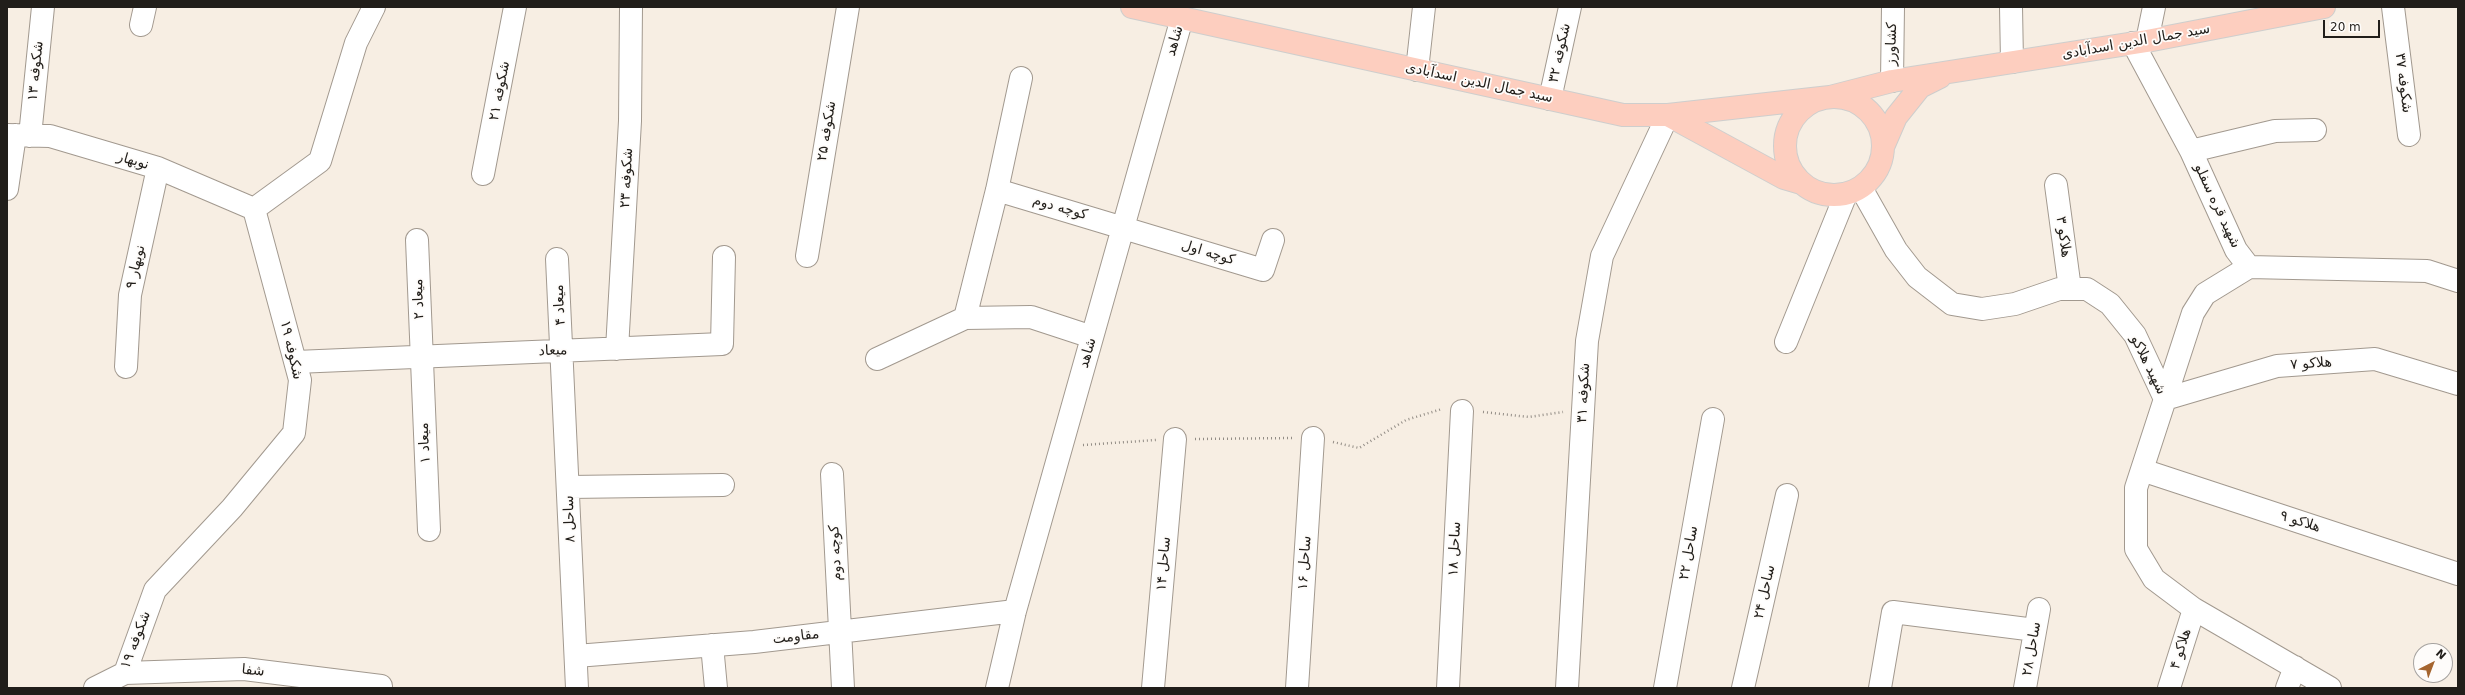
<!DOCTYPE html>
<html>
<head>
<meta charset="utf-8">
<style>
  body { margin:0 }
  #map { position:relative; width:2465px; height:695px; overflow:hidden; background:#f7eee3; font-family:"DejaVu Sans",sans-serif }
  canvas { display:block }
  .frame { position:absolute; inset:0; border:8px solid #211e1a; pointer-events:none }
  .north { position:absolute; left:2413px; top:643px; width:40px; height:40px; box-sizing:border-box; background:#fefcfa; border:1px solid #a6a3a0; border-radius:50%; rotate:42deg; font-size:11px; font-weight:700; line-height:16px; text-align:center; color:#211e1a }
  .north::after { content:''; display:block; margin:auto; width:14px; height:18px; background:#a5652f; clip-path:polygon(50% 0,100% 100%,50% 72%,0 100%) }
  .scale { position:absolute; left:2323px; top:20px; width:57px; height:18px; box-sizing:border-box; border:2px solid #211e1a; border-top:0; padding-left:5px; font-size:12px; line-height:14px; white-space:nowrap; color:#211e1a; -webkit-text-stroke:3px #fefcfa; paint-order:stroke }
</style>
</head>
<body>
<div id="map">
<canvas width="2465" height="695"></canvas>
<div class="frame"></div>
<div class="north">N</div>
<div class="scale">20 m</div>
</div>
<script>
const ctx = document.querySelector('canvas').getContext('2d');
ctx.lineJoin = 'round';
function stroke(path, color, width, dash) { ctx.strokeStyle = color; ctx.lineWidth = width; ctx.lineCap = dash ? 'butt' : 'round'; ctx.setLineDash(dash || []); ctx.stroke(path); }
function label(font, color, halo, rows, align = 'center') {
  ctx.font = font + ' "DejaVu Sans",Cairo,sans-serif'; ctx.lineWidth = 3.5; ctx.setLineDash([]); ctx.textBaseline = 'middle'; ctx.strokeStyle = halo; ctx.fillStyle = color; for (const [text, x, y, turn = 0] of rows) {
    ctx.save(); ctx.translate(x, y); ctx.rotate((+turn || 0) * Math.PI / 180); ctx.textAlign = isNaN(turn) ? turn : align; if (halo) ctx.strokeText(text, 0, 0); ctx.fillText(text, 0, 0); ctx.restore();
  }
}
const minor = new Path2D(`
  M2011 7 2012 62
  M2393 7 2409 135
  M141 25 145 7
  M2147 41 2154 7
  M2133 43 2191 151 2236 250 2249 267 2427 271 2458 281
  M1417 70 1424 7
  M1892 81 1893 7
  M1550 99 1570 7
  M7 135 50 136 158 168 254 209
  M30 136 43 7
  M2191 151 2275 131 2315 130
  M483 174 515 7
  M2056 185 2070 289
  M1861 188 1896 250 1917 277 1952 304 1982 309 2015 304 2059 289H2087L2110 304 2135 335 2165 399 2136 488V549L2154 579 2194 609 2330 688
  M7 189 15 135
  M997 190 1263 270 1273 240
  M417 240 429 530
  M807 256 848 7
  M557 259 577 688
  M965 318 997 190 1021 78
  M1786 342 1846 194
  M617 349 630 121 631 7
  M877 359 965 318 1031 317 1092 337
  M296 362 722 344 724 257
  M126 367 130 295 158 168
  M2165 399 2277 366 2375 359 2458 384
  M2165 399 2193 313 2205 294 2249 267
  M2142 470 2458 574
  M832 474 843 688
  M569 487 723 485
  M712 645 716 688
  M576 656 754 642 1015 611
  M125 673 244 669 381 686
  M95 688 125 673 155 590 232 508 294 433 300 380 254 209 320 161 356 43 374 7
  M997 688 1015 611 1182 18
  M1153 688 1175 439
  M1297 688 1313 438
  M1448 688 1462 411
  M1567 688 1587 341 1602 256 1668 115
  M1665 688 1713 419
  M1743 688 1787 495
  M1880 688 1893 612 2035 630
  M2025 688 2039 609
  M2169 688 2194 609
  M2287 688 2295 667`);
const major = new Path2D(`
  M1132 7 1623 115H1668L1830 97 1892 81 2147 41 2324 7
  M1785 146a49 49 0 1 1 98 0a49 49 0 1 1-98 0Z
  M1668 115 1784 178 1801 183
  M1883 147 1896 117 1920 87 1940 77`);
stroke(minor, '#a2998f', 24);
stroke(major, '#cececd', 24);
stroke(new Path2D(`
  M1483 412 1529 417 1563 412
  M1195 439 1294 438
  M1333 442 1359 448 1406 420 1442 409
  M1083 445 1156 440`), '#938d86', 2.5, [1, 3]);
stroke(minor, '#fff', 22);
stroke(major, '#fdcebf', 22);
label('14px', '#211e1a', '#fefcfa', [
  ["شاهد",1175,41,-74],
  ["سید جمال الدین اسدآبادی",2136,42,-10],
  ["کشاورز",1892,44,-89],
  ["شکوفه ۳۲",1560,53,-78],
  ["شکوفه ۱۳",36,71,-84],
  ["سید جمال الدین اسدآبادی",1479,83,12],
  ["شکوفه ۳۷",2403,83,83],
  ["شکوفه ۲۱",500,91,-79],
  ["شکوفه ۲۵",827,131,-81],
  ["نوبهار",133,161,16],
  ["شکوفه ۲۳",627,178,-87],
  ["شهید قره سفلو",2217,206,65],
  ["کوچه دوم",1060,208,16],
  ["هلاکو ۳",2063,237,82],
  ["کوچه اول",1208,253,17],
  ["نوبهار ۹",136,267,-77],
  ["میعاد ۲",419,299,-92],
  ["میعاد ۴",560,305,-93],
  ["شکوفه ۱۹",291,350,77],
  ["میعاد",553,351,-2],
  ["شاهد",1088,353,-74],
  ["هلاکو ۷",2311,364,-4],
  ["شهید هلاکو",2148,365,64],
  ["شکوفه ۳۱",1584,393,-87],
  ["میعاد ۱",425,443,-93],
  ["ساحل ۸",570,519,-92],
  ["هلاکو ۹",2300,522,18],
  ["ساحل ۱۸",1455,549,-87],
  ["کوچه دوم",836,553,-93],
  ["ساحل ۲۲",1689,553,-80],
  ["ساحل ۱۶",1305,563,-86],
  ["ساحل ۱۴",1164,564,-85],
  ["ساحل ۲۴",1765,592,-77],
  ["مقاومت",796,637,-7],
  ["شکوفه ۱۹",136,640,-69],
  ["ساحل ۲۸",2032,649,-80],
  ["هلاکو ۴",2181,649,-73],
  ["شفا",253,671,5]
]);
</script>
</body>
</html>
